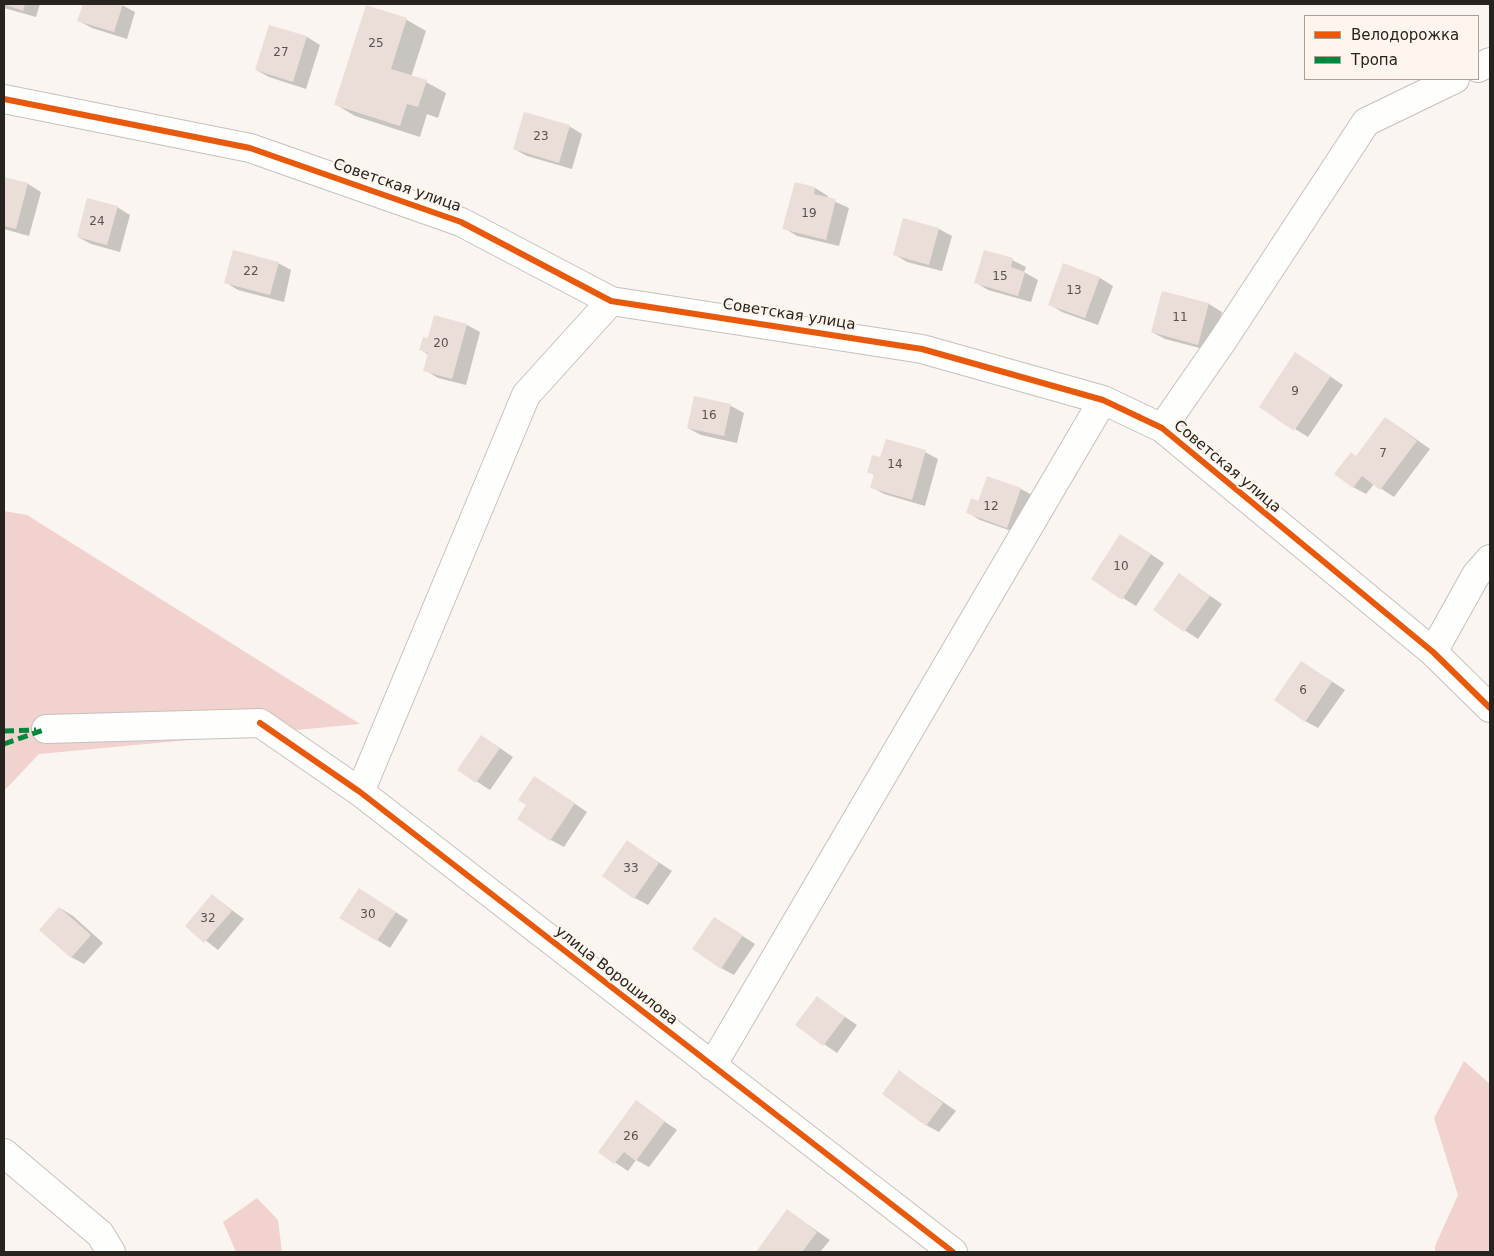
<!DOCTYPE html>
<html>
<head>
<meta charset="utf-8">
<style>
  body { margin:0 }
  #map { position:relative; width:1494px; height:1256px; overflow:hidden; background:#faf5f0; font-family:"DejaVu Sans",sans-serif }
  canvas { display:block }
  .frame { position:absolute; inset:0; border:5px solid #27231f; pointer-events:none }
  .legend { position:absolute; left:1304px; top:15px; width:175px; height:65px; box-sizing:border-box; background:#fef5ec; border:1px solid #a8a19a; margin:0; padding:6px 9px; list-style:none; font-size:15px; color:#27231f }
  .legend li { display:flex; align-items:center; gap:10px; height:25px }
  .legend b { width:25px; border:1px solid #a8a19a }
</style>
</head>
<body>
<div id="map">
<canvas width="1494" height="1256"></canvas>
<div class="frame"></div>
<ul class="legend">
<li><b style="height:6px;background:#e8590c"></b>Велодорожка</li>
<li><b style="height:6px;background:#00873e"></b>Тропа</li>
</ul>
</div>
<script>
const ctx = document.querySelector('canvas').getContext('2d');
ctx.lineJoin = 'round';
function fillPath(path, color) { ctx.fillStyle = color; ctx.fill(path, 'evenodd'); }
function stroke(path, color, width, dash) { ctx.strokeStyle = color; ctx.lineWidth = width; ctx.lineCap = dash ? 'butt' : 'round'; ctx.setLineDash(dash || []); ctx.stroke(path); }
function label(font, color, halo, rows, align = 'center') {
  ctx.font = font + ' "DejaVu Sans",sans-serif'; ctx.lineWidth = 4.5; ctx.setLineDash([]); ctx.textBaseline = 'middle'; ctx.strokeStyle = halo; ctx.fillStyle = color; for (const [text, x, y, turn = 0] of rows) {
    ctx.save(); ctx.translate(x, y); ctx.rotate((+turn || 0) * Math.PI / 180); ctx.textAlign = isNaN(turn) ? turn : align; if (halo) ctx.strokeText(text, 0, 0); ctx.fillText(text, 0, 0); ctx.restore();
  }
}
fillPath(new Path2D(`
  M4 511 27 515 360 724 39 754 4 791Z
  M1464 1061 1490 1084V1252H1435V1246L1458 1195 1434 1118Z
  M257 1198 278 1220 282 1252H236L223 1222Z`), '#f2d2ce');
fillPath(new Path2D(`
  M4 4H40L36 17 4 8Z
  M84 4H120L135 12 127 39 92 28 79 21Z
  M367 7 407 20 426 31 411 77 426 82 446 93 438 118 427 114 420 137 355 116 335 104Z
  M270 26 307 37 320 45 306 89 269 77 256 70Z
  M569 126 582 134 572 169 527 156 514 149Z
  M4 178 28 184 41 192 29 236 4 229Z
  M815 188 828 196 827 198 849 208 839 246 797 236 784 228Z
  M117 207 130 215 120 252 91 244 78 237Z
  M904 219 939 229 952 236 942 271 907 262 894 254Z
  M1012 260 1026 267 1024 272 1038 280 1031 302 988 290 975 282Z
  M278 263 291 270 284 302 238 290 225 282Z
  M1064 265 1100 278 1113 286 1098 325 1062 312 1049 304Z
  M1163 292 1209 304 1222 312 1211 351 1165 339 1152 332Z
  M435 316 467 325 480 332 466 385 438 378 425 370 429 355 421 350 428 339Z
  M1309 362 1343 385 1308 437 1260 407Z
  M695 398 731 406 744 413 737 443 701 435 688 428Z
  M1386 418 1430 449 1394 497 1374 484 1366 494 1353 487 1357 457Z
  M925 452 938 459 925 506 884 494 871 487 875 475 868 472 881 459Z
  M1021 489 1034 496 1020 534 980 520 967 512 979 502Z
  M1134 543 1164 563 1136 606 1123 598Z
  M1180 575 1222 604 1198 639 1154 610Z
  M1302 662 1345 690 1318 728 1305 721Z
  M494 744 513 757 490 790 459 770Z
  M547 785 587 812 564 847 551 840 527 805Z
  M628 842 672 871 648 905 635 898Z
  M213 896 244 919 218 950 187 926Z
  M372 897 408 920 390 948 377 940Z
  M60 908 73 916 103 943 84 964 71 957Z
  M727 926 755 944 734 975 721 968Z
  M817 998 857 1025 837 1053 796 1025Z
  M900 1072 956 1111 939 1132 926 1125Z
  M636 1102 677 1130 649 1167 636 1160 628 1171 599 1152Z
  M788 1211 830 1240 820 1252 757 1251Z`), '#0003');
fillPath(new Path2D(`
  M4 4H25L23 11Z
  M83 4H123L114 32 77 21Z
  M366 5 407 18 391 69 427 80 418 107 407 104 400 126 334 105Z
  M269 25 307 36 293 82 255 70Z
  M524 112 570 125 559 163 513 149Z
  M4 177 28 183 16 229 4 226Z
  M795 182 815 187 814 194 836 199 826 240 782 229Z
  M87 198 118 206 107 245 77 237Z
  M903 218 939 228 929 265 893 255Z
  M233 250 279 262 270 295 224 283Z
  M984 250 1013 258 1011 267 1025 272 1018 296 974 283Z
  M1063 263 1100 277 1085 318 1048 305Z
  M1162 291 1209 303 1198 345 1151 332Z
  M434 315 467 324 452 379 423 371 428 353 419 350 423 337 428 338Z
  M1295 352 1331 376 1294 431 1259 407Z
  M694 396 731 404 724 436 687 428Z
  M1385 417 1417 441 1380 490 1362 476 1353 488 1334 474 1351 452 1356 456Z
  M886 439 926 450 912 500 870 488 874 474 867 473 872 455 880 457Z
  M987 476 1021 488 1007 528 966 513 971 498 978 501Z
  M1120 534 1151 554 1122 600 1091 579Z
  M1179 573 1210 596 1184 632 1153 610Z
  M1301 661 1332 682 1305 722 1274 700Z
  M481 735 500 748 476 783 457 770Z
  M534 776 575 803 550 841 517 819 526 805 518 800Z
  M627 840 659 863 634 899 602 876Z
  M359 888 396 912 377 941 339 918Z
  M212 894 232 911 204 943 185 926Z
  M59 907 91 935 71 958 39 930Z
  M714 917 743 935 721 969 692 949Z
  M817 996 845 1017 823 1046 795 1025Z
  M899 1070 943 1103 926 1126 882 1094Z
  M636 1100 665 1121 636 1161 624 1152 614 1164 598 1152Z
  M787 1209 817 1232 802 1252H756Z`), '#ebded8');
const minor = new Path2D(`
  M1478 68 1490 62
  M4 99 250 148 461 222 611 301 922 349 1103 400 1162 428 1433 652 1490 708
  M1162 428 1223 340 1366 122 1455 79
  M1433 652 1476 575 1490 559
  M46 729 260 723 360 792 953 1252
  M360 792 526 395 611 301
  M712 1066 1103 400
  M4 1153 100 1234 111 1252`);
stroke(minor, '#c5c1bd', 30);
stroke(minor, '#fefefd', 28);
stroke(new Path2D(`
  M4 731 36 730
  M4 744 46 729`), '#00873e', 5, [10, 5]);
stroke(new Path2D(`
  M4 99 250 148 461 222 611 301 922 349 1103 400 1162 428 1433 652 1490 708
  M260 723 360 792 953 1252`), '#e8590c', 6);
label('12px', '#58524d', null, [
  ["25",376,44],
  ["27",281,53],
  ["23",541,137],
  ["19",809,214],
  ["24",97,222],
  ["22",251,272],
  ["15",1000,277],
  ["13",1074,291],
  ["11",1180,318],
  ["20",441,344],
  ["9",1295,392],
  ["16",709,416],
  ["7",1383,454],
  ["14",895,465],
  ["12",991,507],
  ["10",1121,567],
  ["6",1303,691],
  ["33",631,869],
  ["30",368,915],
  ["32",208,919],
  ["26",631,1137]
]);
label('15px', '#27231f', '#fef5ec', [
  ["Советская улица",397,186,19],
  ["Советская улица",789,315,9],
  ["Советская улица",1227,467,40],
  ["улица Ворошилова",616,976,38]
]);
</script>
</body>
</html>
